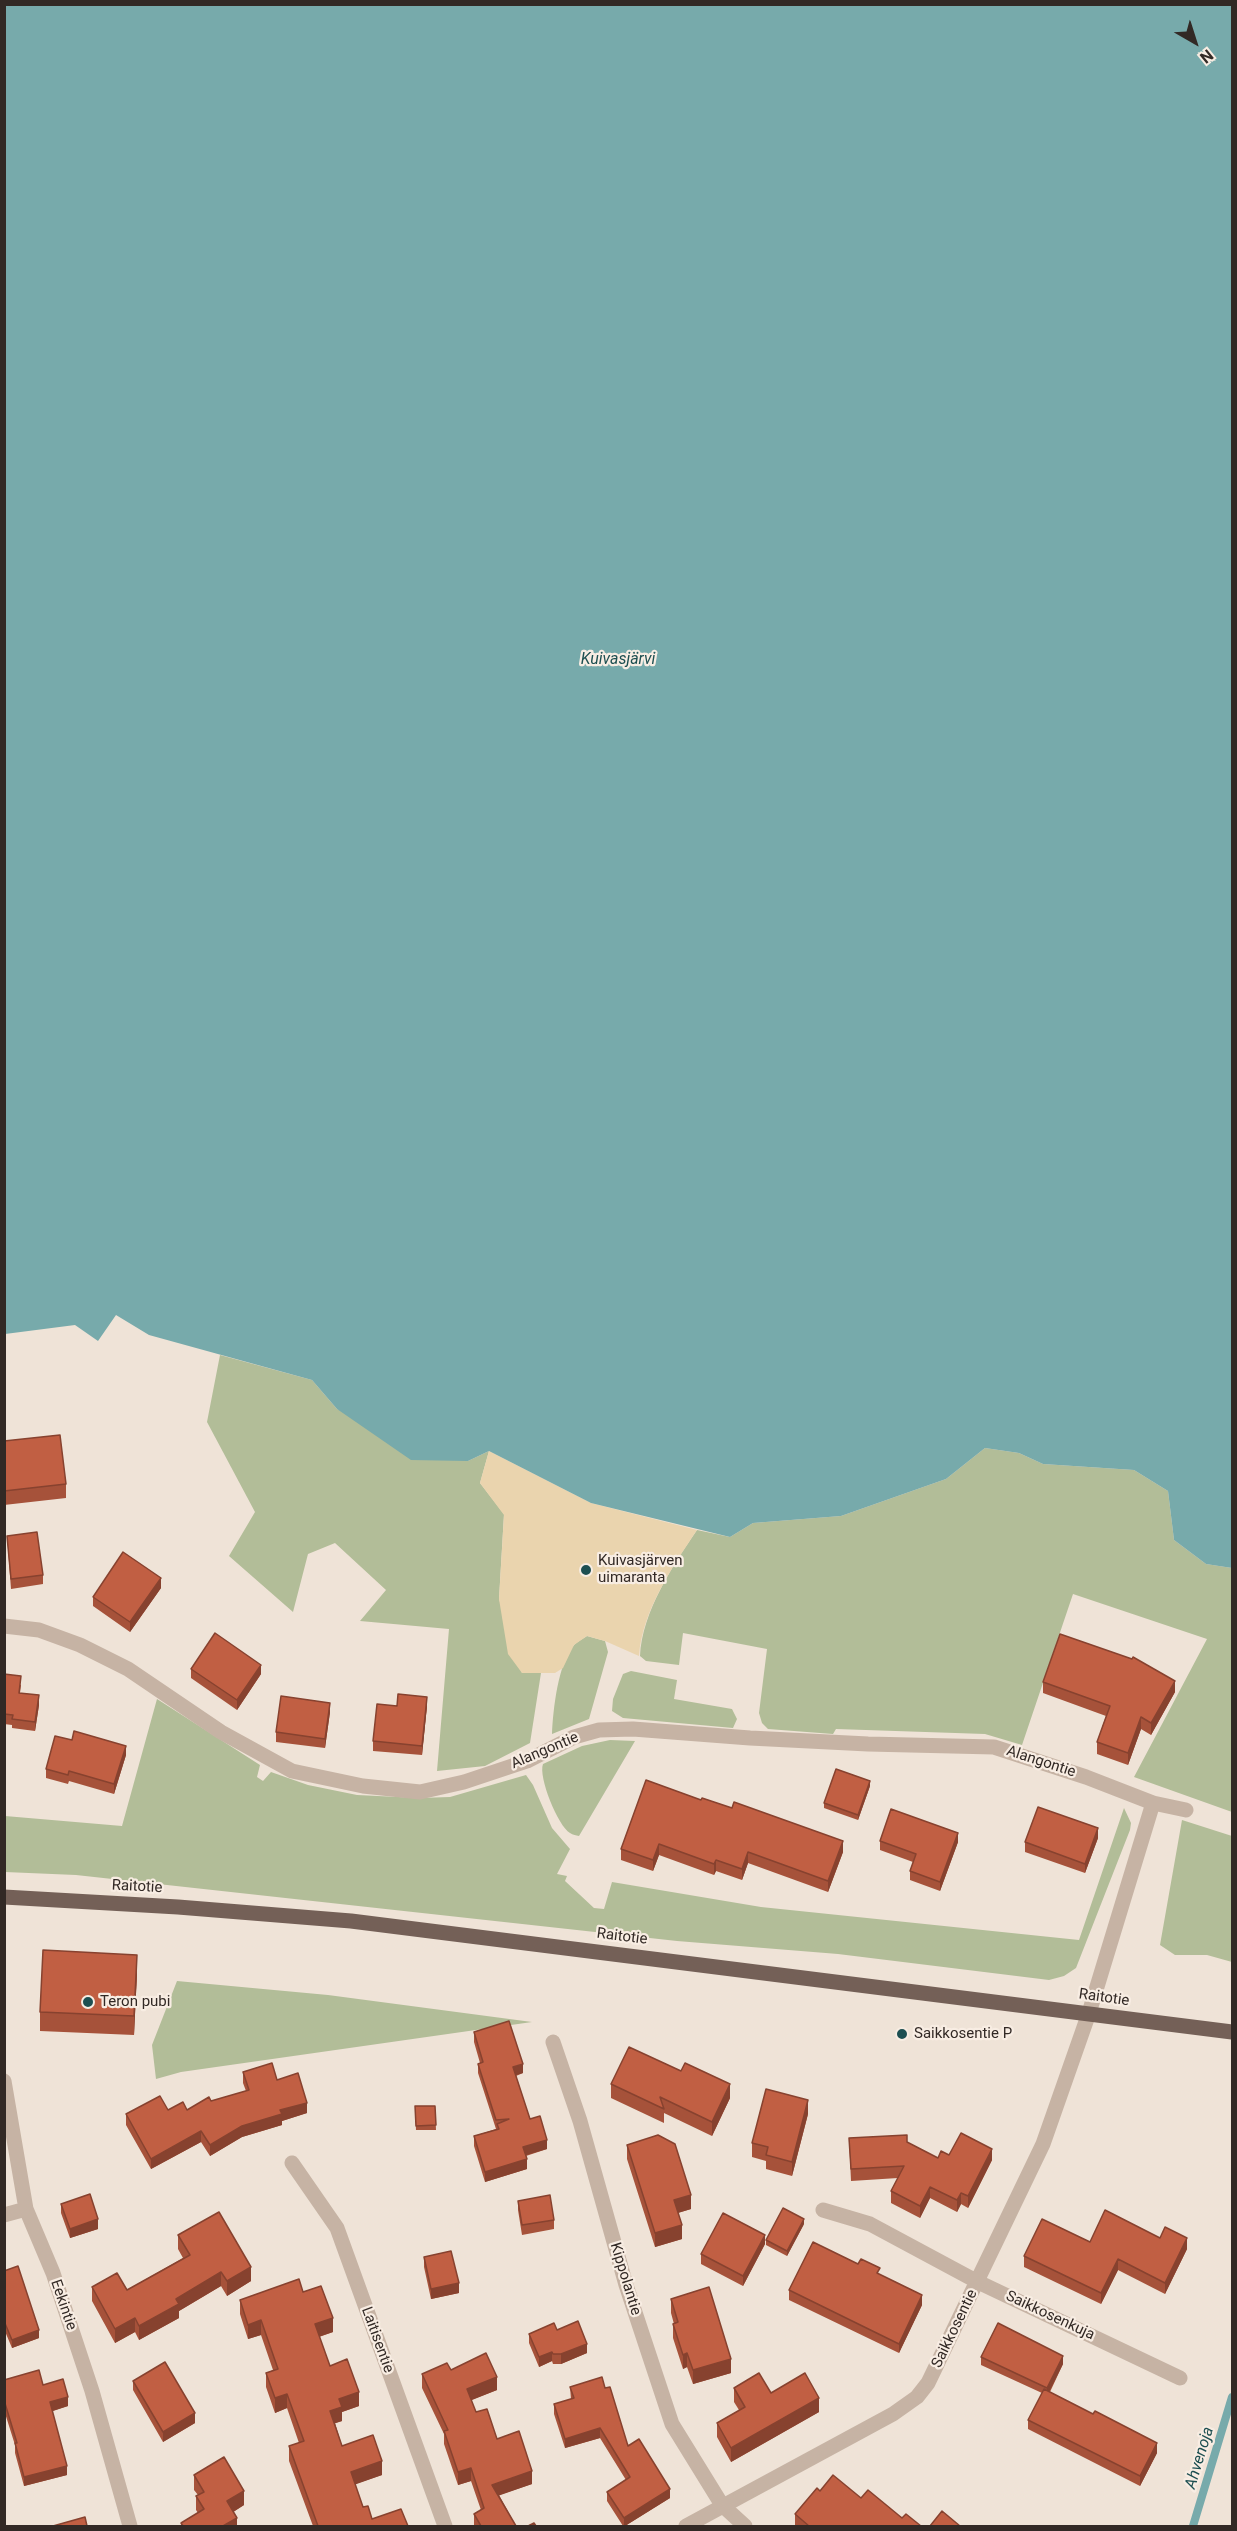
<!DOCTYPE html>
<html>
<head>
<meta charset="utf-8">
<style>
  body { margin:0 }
  #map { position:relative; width:1237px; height:2531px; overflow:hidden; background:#efe3d7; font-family:Roboto,sans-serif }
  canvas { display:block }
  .frame { position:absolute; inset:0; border:6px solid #322925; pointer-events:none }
  .north { position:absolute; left:1165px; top:12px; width:60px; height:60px; -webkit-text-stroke:4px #f8ede3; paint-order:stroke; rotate:141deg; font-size:16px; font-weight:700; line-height:24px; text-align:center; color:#322925 }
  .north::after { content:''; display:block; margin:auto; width:21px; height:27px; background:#322925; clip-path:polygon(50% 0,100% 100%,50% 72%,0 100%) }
</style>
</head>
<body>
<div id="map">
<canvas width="1237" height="2531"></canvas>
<div class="frame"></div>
<div class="north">N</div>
</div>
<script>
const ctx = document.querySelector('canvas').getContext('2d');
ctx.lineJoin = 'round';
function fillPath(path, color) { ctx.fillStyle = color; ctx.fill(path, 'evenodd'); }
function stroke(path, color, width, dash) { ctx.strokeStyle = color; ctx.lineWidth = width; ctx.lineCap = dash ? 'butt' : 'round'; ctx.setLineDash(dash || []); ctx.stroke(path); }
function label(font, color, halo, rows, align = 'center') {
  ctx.font = font + ' Roboto,sans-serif'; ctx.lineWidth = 4.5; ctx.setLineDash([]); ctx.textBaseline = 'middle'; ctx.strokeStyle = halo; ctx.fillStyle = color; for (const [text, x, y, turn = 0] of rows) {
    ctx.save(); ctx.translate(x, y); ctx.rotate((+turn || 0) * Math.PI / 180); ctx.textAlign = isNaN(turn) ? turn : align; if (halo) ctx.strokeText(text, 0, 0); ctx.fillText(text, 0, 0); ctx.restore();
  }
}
fillPath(new Path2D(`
  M220 1355 312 1380 337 1409 468 1461 489 1451 480 1483 504 1514 499 1599 522 1673H541L530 1743 485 1766 437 1771 449 1629 360 1621 386 1590 335 1543 308 1554 293 1612 229 1556 255 1512 207 1422Z
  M985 1448 1019 1453 1043 1464 1134 1470 1168 1491 1174 1540 1206 1564 1232 1568V1812L1134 1777 1207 1639 1073 1594 1022 1745 985 1734 836 1729 833 1734 768 1729 762 1723 759 1713 767 1649 683 1633 679 1665 646 1661 640 1656C642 1612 673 1565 697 1530L730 1537 753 1523 841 1516 946 1479Z
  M587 1636 605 1641 608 1652 589 1719 552 1734C553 1711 558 1661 575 1644 578 1641 583 1639 587 1636Z
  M631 1671 677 1680 674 1699 732 1709 737 1719 733 1728 623 1718 612 1711 613 1699 623 1674Z
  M157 1699 260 1765 257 1777 263 1781 271 1772 308 1785 357 1795 419 1798 450 1797 526 1775 533 1785 552 1828 570 1849 557 1874 567 1876 565 1881 594 1908 604 1909 612 1882 761 1907 1079 1940 1124 1808 1131 1823 1130 1830 1076 1968 1064 1976 1049 1980 838 1954 677 1941 76 1875 5 1872V1816L122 1826Z
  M610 1740 635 1741 579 1836C576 1835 573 1835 570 1833 558 1826 538 1777 543 1764L582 1746Z
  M1182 1820 1232 1836V1962L1207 1955H1175L1160 1945Z
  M177 1981 328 1995 532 2022 181 2072 156 2079 152 2045Z`), '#b2bd98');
fillPath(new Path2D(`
  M489 1451 591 1503 697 1530C673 1566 642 1611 639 1656L605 1641 587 1636 574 1645 563 1668 555 1673H522L508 1654 499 1599 504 1515 480 1483Z`), '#ead4ae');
fillPath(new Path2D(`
  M4 5H1232V1568L1206 1564 1174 1540 1168 1491 1134 1470 1043 1464 1019 1453 985 1448 946 1479 841 1516 753 1523 730 1537 591 1503 489 1451 468 1461 411 1460 337 1409 312 1380 149 1335 116 1315 98 1341 75 1325 5 1334Z`), '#77aaab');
stroke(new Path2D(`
  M1193 2526 1232 2397`), '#77aaab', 8);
stroke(new Path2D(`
  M4 1626 39 1630 80 1645 128 1669 221 1732 292 1771 363 1786 420 1792 464 1782 527 1761 574 1737 599 1730 633 1729 750 1738 868 1744 994 1747 1086 1777 1153 1803 1186 1810
  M553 2042 580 2121 626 2285 672 2424 722 2505 745 2526
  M4 2081 26 2209 53 2273 92 2391 130 2526
  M292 2163 337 2228 445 2526
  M823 2210 870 2224 978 2282 1180 2378
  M4 2215 26 2209
  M686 2526 893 2414 917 2397 928 2383 1043 2144 1089 2013 1153 1803`), '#c6b3a4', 15);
stroke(new Path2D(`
  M4 1897 178 1907 351 1921 1232 2032`), '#746057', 15);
fillPath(new Path2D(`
  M4 1441 66 1484V1498L4 1505Z
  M7 1536 43 1575V1584L11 1589Z
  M161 1588 130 1632 93 1606V1597Z
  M191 1669 261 1674 237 1710 191 1678Z
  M4 1674 21 1685 20 1693 39 1705 35 1731 12 1728V1725L4 1724Z
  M1043 1682 1175 1692 1151 1735 1141 1729 1128 1765 1097 1754V1742L1106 1716 1043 1693Z
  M397 1706H427L422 1755 373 1751V1741Z
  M330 1712 325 1748 276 1742V1732Z
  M72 1740 126 1755 114 1794 69 1781 68 1784 46 1778V1769Z
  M646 1780 843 1852 828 1892 748 1863 742 1880 716 1871 714 1875 659 1855 653 1871 621 1860V1849Z
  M870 1786 858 1820 824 1808V1803Z
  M1098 1838 1085 1873 1025 1852V1842Z
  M880 1841 958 1842 940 1891 910 1880V1871L913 1862 880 1850Z
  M137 1973 134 2035 40 2031V2012Z
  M474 2032 523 2073 516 2076 530 2119 547 2149 526 2156 527 2169 485 2182 474 2146V2136L496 2129 478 2073V2064L480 2063 474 2042Z
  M243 2072 277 2080 307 2113 282 2121V2125L242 2137 210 2156 201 2142 151 2169 126 2125V2114L187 2110 246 2091 243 2083Z
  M611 2084 730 2098 712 2136 664 2113V2123L611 2098Z
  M415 2106H435L436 2130H416Z
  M808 2114 792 2176 766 2169V2161L752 2157V2143Z
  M849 2138 907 2142 938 2158 949 2155 992 2160 968 2208 961 2204 957 2212 930 2198 920 2218 891 2203V2191L898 2178 851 2181Z
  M627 2145 691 2209 678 2213 682 2239 655 2247 627 2159Z
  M518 2201 554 2220V2229L522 2235 518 2210Z
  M61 2204 98 2229 70 2238 61 2213Z
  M804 2224 787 2256 766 2245V2240Z
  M178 2235 251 2281 227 2296 221 2286 179 2311V2318L139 2340 135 2332 115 2343 92 2301V2287L127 2290 183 2258 178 2249Z
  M1160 2238 1187 2249 1165 2294 1118 2270 1101 2304 1024 2267V2256L1090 2242Z
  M765 2244 743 2286 701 2264V2254Z
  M424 2257 459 2293 431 2299 424 2267Z
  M4 2271 39 2338 12 2348 4 2329Z
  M789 2290 922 2305 899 2353 789 2300Z
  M303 2292 333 2332 319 2337 330 2366 359 2406 342 2412V2421L335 2423 342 2446 382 2475 355 2484 363 2507 372 2519 408 2526H313L289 2461V2446L299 2443 287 2408 275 2413 266 2387V2373L273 2370 261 2335 248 2339 240 2314V2300Z
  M671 2299 731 2373 693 2384 687 2367 683 2369 673 2338V2324H674L671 2313Z
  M557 2330 587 2353 561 2364H553L552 2361 539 2367 529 2343V2334Z
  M981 2357 1063 2364 1050 2392 1157 2453 1140 2486 1028 2429V2420L1042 2393 981 2365Z
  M451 2370 497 2390 471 2400 476 2412 532 2484 499 2495 516 2526H474V2514L481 2510 471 2481 458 2485 444 2444V2434L422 2388V2374Z
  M4 2380 43 2385 68 2406 52 2411 67 2475 24 2486 15 2453V2445L4 2410Z
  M133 2381 195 2423 163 2442 133 2390Z
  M570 2387 605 2388 628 2446 670 2498 625 2526H623L607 2501V2492L626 2480 600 2438 565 2448 554 2414V2404L571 2399Z
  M734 2388 819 2412 731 2462 717 2437V2423L739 2410 734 2402Z
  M194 2475 244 2505 233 2512 237 2526H181V2523L198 2513 196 2510V2496L198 2495 194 2490Z
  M820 2491 861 2498 921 2526H795V2514Z`), '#a6523a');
fillPath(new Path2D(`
  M161 1578V1588L130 1632V1622Z
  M261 1665V1674L237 1710V1700Z
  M1175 1681V1692L1151 1735V1723Z
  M39 1695V1705L35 1731V1722Z
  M427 1697V1706L422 1755V1746Z
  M330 1703V1712L325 1748V1739Z
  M1141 1717V1729L1128 1765V1753Z
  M126 1746V1755L114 1794V1784Z
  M870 1781V1786L858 1820V1815Z
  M1098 1828V1838L1085 1873V1864Z
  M958 1833V1842L940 1891V1882Z
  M843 1841V1852L828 1892V1881Z
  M659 1844V1855L653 1871V1860Z
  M748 1852V1863L742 1880V1869Z
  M716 1860V1871L714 1875V1864Z
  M137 1955V1973L134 2035V2016Z
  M523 2064V2073L513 2076V2067Z
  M730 2084V2098L712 2136V2122Z
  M808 2100V2114L792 2176V2162Z
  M307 2103V2113L282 2121V2125L242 2137 210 2156V2145L242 2126 280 2110Z
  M201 2131V2142L151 2169V2159Z
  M547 2140V2149L523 2156V2147Z
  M992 2149V2160L968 2208V2196Z
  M527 2159V2169L485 2182V2172Z
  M930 2187V2198L920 2218V2206Z
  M961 2193V2204L957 2212V2200Z
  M691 2195V2209L674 2214V2200Z
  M98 2219V2229L70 2238V2229Z
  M804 2219V2224L787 2256V2251Z
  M682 2225V2239L655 2247V2233Z
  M765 2235V2244L743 2286V2276Z
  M1187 2238V2249L1165 2294V2283Z
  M1118 2259V2270L1101 2304V2293Z
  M251 2267V2281L227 2296V2281Z
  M221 2272V2286L179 2311V2318L139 2340V2326L176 2299Z
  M459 2283V2293L431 2299V2289Z
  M922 2295V2305L899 2353V2344Z
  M135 2318V2332L115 2343V2329Z
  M333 2318V2332L315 2338V2324Z
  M261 2320V2335L248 2339V2325Z
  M39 2330V2338L12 2348V2340Z
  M587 2344V2353L561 2364V2354Z
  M552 2352V2361L539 2367V2357Z
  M687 2353V2367L683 2369V2355Z
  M1063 2356V2364L1047 2396V2388Z
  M731 2359V2373L693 2384V2370Z
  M497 2377V2390L467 2402V2389Z
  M359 2392V2406L342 2412V2421L330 2425V2411L339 2399Z
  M287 2394V2408L275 2413V2398Z
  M68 2397V2406L50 2412V2402Z
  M819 2398V2412L731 2462V2448Z
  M195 2413V2423L163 2442V2432Z
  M600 2428V2438L565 2448V2439Z
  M1157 2443V2453L1140 2486V2476Z
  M382 2461V2475L351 2486V2472Z
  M67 2466V2475L24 2486V2477Z
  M471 2468V2481L458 2485V2472Z
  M532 2471V2484L492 2498V2485Z
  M670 2489V2498L625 2526H624V2518Z
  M244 2491V2505L227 2516V2501Z
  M237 2518V2526H223Z`), '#87422f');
const building = new Path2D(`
  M60 1435 66 1484 4 1491V1441Z
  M37 1532 43 1575 11 1579 7 1536Z
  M123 1552 161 1578 130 1622 93 1597Z
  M215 1633 261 1665 237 1700 191 1669Z
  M1060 1634 1132 1659 1133 1657 1175 1681 1151 1723 1141 1717 1128 1753 1097 1742 1110 1706 1043 1682Z
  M4 1674 21 1676 19 1693 39 1695 35 1722 12 1719 13 1715 4 1714Z
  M398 1694 427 1697 422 1746 373 1741 377 1704 397 1706Z
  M281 1696 330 1703 325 1739 276 1732Z
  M74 1731 126 1746 114 1784 69 1771 68 1775 46 1769 55 1736 72 1740Z
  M836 1769 870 1781 858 1815 824 1803Z
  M646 1780 701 1800 702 1798 732 1808 734 1802 843 1841 828 1881 748 1852 742 1869 716 1860 714 1864 659 1844 653 1860 621 1849Z
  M1038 1807 1098 1828 1085 1864 1025 1842Z
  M891 1809 958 1833 940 1882 910 1871 916 1854 880 1841Z
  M43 1950 137 1955 134 2016 40 2012Z
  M509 2021 523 2064 513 2067 530 2119 540 2116 547 2140 523 2147 527 2159 485 2172 474 2136 499 2129 497 2124 509 2119 496 2120 478 2064 483 2062 474 2032Z
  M629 2047 681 2071 685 2063 730 2084 712 2122 660 2097 664 2109 611 2084Z
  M272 2063 277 2080 298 2073 307 2103 280 2110 282 2114 242 2126 210 2145 201 2131 151 2159 126 2114 160 2096 168 2110 183 2102 187 2110 209 2097 211 2101 249 2090 243 2072Z
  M766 2089 808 2100 792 2162 766 2155 768 2147 752 2143Z
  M415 2106H435L436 2125 416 2126Z
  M961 2133 992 2149 968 2196 961 2193 957 2200 930 2187 920 2206 891 2191 904 2166 851 2169 849 2138 907 2135V2142L938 2158 941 2151 949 2155Z
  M658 2135 675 2144 691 2195 674 2200 682 2225 655 2233 627 2145Z
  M90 2194 98 2219 70 2229 61 2204Z
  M550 2195 554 2220 522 2225 518 2201Z
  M783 2208 804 2219 787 2251 766 2240Z
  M1105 2210 1160 2238 1165 2227 1187 2238 1165 2283 1118 2259 1101 2293 1024 2256 1042 2219 1090 2242Z
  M219 2212 251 2267 227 2281 221 2272 176 2299 179 2304 139 2326 135 2318 115 2329 92 2287 117 2273 127 2290 190 2255 178 2235Z
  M723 2213 765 2235 743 2276 701 2254Z
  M813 2242 858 2264 861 2259 880 2268 877 2273 922 2295 899 2344 789 2290Z
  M451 2251 459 2283 431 2289 424 2257Z
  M18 2266 39 2330 12 2340 4 2321V2271Z
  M299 2279 303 2292 321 2286 333 2318 315 2324 330 2366 347 2359 359 2392 339 2399 342 2407 330 2411 342 2446 373 2435 382 2461 351 2472 363 2507 368 2506 372 2519 401 2509 408 2526H318L289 2446 304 2441 287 2394 275 2398 266 2373 278 2369 261 2320 248 2325 240 2300Z
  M709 2287 731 2359 693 2370 687 2353 683 2355 673 2324 678 2322 671 2299Z
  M578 2321 587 2344 561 2354H553L552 2352 539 2357 529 2334 554 2323 557 2330Z
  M998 2323 1063 2356 1047 2388 981 2357Z
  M486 2353 497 2377 467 2389 476 2412 487 2409 497 2439 519 2431 532 2471 492 2485 516 2526H481L474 2514 484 2508 471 2468 458 2472 444 2431 448 2430 422 2374 447 2363 451 2370Z
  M165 2362 195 2413 163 2432 133 2381Z
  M39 2370 43 2385 63 2379 68 2397 50 2402 67 2466 24 2477 15 2443H17L4 2400V2380Z
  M759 2373 771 2393 805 2373 819 2398 731 2448 717 2423 745 2407 734 2388Z
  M602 2377 605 2388 610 2387 628 2446 639 2439 670 2489 624 2518 607 2492 630 2477 600 2428 565 2439 554 2404 574 2398 570 2387Z
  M1044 2389 1093 2414 1095 2411 1157 2443 1140 2476 1028 2420Z
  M224 2457 244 2491 227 2501 237 2518 223 2526H183L181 2523 204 2509 196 2496 204 2492 194 2475Z
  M833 2475 861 2498 868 2490 902 2518 906 2514 921 2526H809L795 2514 817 2488 820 2491Z
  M942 2511 960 2526H930Z
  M85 2517 87 2526H53Z
  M534 2523 536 2526H528Z`);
fillPath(building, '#c15f43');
stroke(building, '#87422f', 1.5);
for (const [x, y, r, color] of [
  [586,1570,6,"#1d4f51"],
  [88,2002,6,"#1d4f51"],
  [902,2034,6,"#1d4f51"]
]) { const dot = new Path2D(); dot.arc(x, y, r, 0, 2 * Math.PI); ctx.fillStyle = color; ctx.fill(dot); stroke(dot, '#f8ede3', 2); }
label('15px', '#322925', '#f8ede3', [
  ["Kuivasjärven",598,1561],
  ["uimaranta",598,1578],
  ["Teron pubi",100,2002],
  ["Saikkosentie P",914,2034]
], 'left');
label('15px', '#322925', '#f8ede3', [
  ["Alangontie",545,1751,-23],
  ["Alangontie",1041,1762,18],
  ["Raitotie",137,1887,3],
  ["Raitotie",622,1937,7],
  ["Raitotie",1104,1998,8],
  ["Kippolantie",625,2279,73],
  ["Eekintie",63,2305,71],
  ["Saikkosenkuja",1050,2316,25],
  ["Saikkosentie",955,2329,-64],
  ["Laitisentie",377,2340,70]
]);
label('italic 16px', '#1d4f51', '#f8ede3', [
  ["Kuivasjärvi",618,660],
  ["Ahvenoja",1200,2458,-73]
]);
</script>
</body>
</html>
